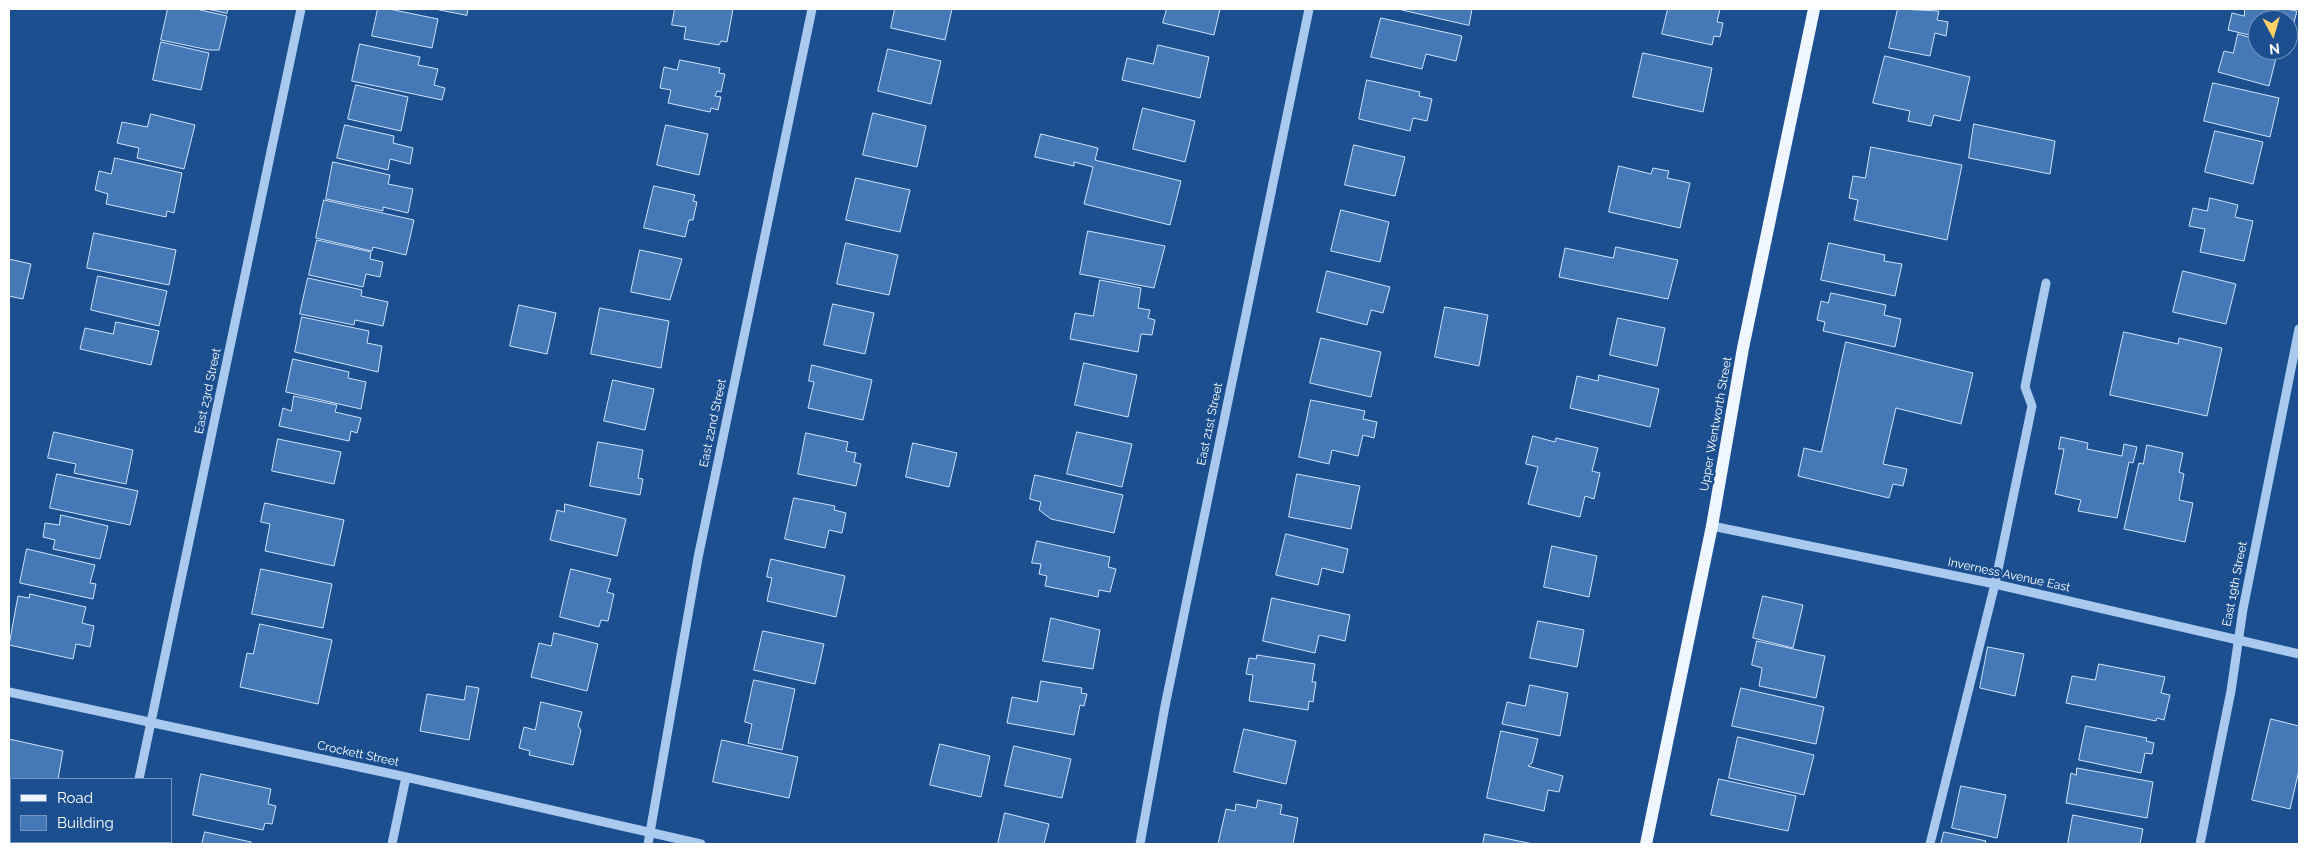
<!DOCTYPE html>
<html>
<head>
<meta charset="utf-8">
<style>
  body { margin:0 }
  #map { position:relative; width:2308px; height:853px; overflow:hidden; background:#1b4f8f; font-family:Raleway,sans-serif }
  canvas { display:block }
  .frame { position:absolute; inset:0; border:10px solid #fff; pointer-events:none }
  .legend { position:absolute; left:10px; top:778px; width:162px; height:65px; box-sizing:border-box; background:#1b4f8f; border:1px solid #7695bc; margin:0; padding:6px 9px; list-style:none; font-size:15px; color:#fff }
  .legend li { display:flex; align-items:center; gap:10px; height:25px }
  .legend b { width:25px; border:1px solid #7695bc }
  .north { position:absolute; left:2248px; top:10px; width:50px; height:50px; box-sizing:border-box; background:#1b4f8f; border:1px solid #7695bc; border-radius:50%; rotate:174deg; font-size:14px; font-weight:700; line-height:20px; text-align:center; color:#fff }
  .north::after { content:''; display:block; margin:auto; width:18px; height:22px; background:#ffd166; clip-path:polygon(50% 0,100% 100%,50% 72%,0 100%) }
</style>
</head>
<body>
<div id="map">
<canvas width="2308" height="853"></canvas>
<div class="frame"></div>
<ul class="legend">
<li><b style="height:6px;background:#f0f6ff"></b>Road</li>
<li><b style="height:14px;background:#4478b7"></b>Building</li>
</ul>
<div class="north">N</div>
</div>
<script>
const ctx = document.querySelector('canvas').getContext('2d');
ctx.lineJoin = 'round';
function fillPath(path, color) { ctx.fillStyle = color; ctx.fill(path, 'evenodd'); }
function stroke(path, color, width, dash) { ctx.strokeStyle = color; ctx.lineWidth = width; ctx.lineCap = dash ? 'butt' : 'round'; ctx.setLineDash(dash || []); ctx.stroke(path); }
function label(font, color, halo, rows, align = 'center') {
  ctx.font = font + ' Raleway,sans-serif'; ctx.lineWidth = 5; ctx.setLineDash([]); ctx.textBaseline = 'middle'; ctx.strokeStyle = halo; ctx.fillStyle = color; for (const [text, x, y, turn = 0] of rows) {
    ctx.save(); ctx.translate(x, y); ctx.rotate((+turn || 0) * Math.PI / 180); ctx.textAlign = isNaN(turn) ? turn : align; if (halo) ctx.strokeText(text, 0, 0); ctx.fillText(text, 0, 0); ctx.restore();
  }
}
const building = new Path2D(`
  M168 9H196L227 16 219 50H209L161 40Z
  M207 9H228L227 13Z
  M378 9H389L438 19 432 48 372 36Z
  M435 9H468L467 15Z
  M675 9H733L727 42 721 41 719 45 684 39 686 27 672 25Z
  M895 9H952L945 40 891 28Z
  M1167 9H1220L1214 35 1163 23Z
  M1398 9H1472L1469 25Z
  M1668 9H1720L1717 22 1723 23 1720 37 1714 36 1712 45 1662 34Z
  M1898 9 1939 11 1937 20 1948 22 1946 36 1935 33 1930 56 1889 48Z
  M2245 9H2286L2297 11 2288 44V20H2258V37L2228 30 2232 13 2244 16Z
  M1381 18 1462 36 1456 61 1426 54 1422 69 1371 57Z
  M2238 34 2258 40V50H2278L2269 86 2218 72 2224 51 2233 53Z
  M161 42 209 53 201 90 153 80Z
  M360 44 420 57 418 65 438 69 434 85 445 88 442 100 352 81Z
  M1158 45 1209 57 1200 98 1122 80 1127 58 1153 64Z
  M888 49 941 61 931 104 878 91Z
  M1643 53 1712 68 1703 112 1633 97Z
  M1885 56 1970 77 1960 121 1934 115 1931 126 1908 121 1910 111 1873 103Z
  M680 60 720 68 719 73 725 74 721 92 717 91 715 96 721 97 718 110 711 108 710 112 668 103 671 90 660 88 664 67 677 70Z
  M1367 80 1420 92 1419 96 1432 99 1427 121 1413 118 1410 131 1359 119Z
  M2213 83 2279 98 2270 137 2204 121Z
  M356 85 408 97 401 131 348 119Z
  M1143 108 1195 121 1185 162 1133 149Z
  M873 113 926 126 917 167 863 155Z
  M151 114 195 125 184 169 137 158 139 148 117 143 122 122 147 127Z
  M1974 124 2055 141 2050 174 1969 158Z
  M345 125 394 136 393 143 413 148 410 164 390 159 388 170 337 158Z
  M666 125 708 134 699 175 657 165Z
  M2215 131 2263 142 2253 184 2205 172Z
  M1041 134 1098 148 1095 160 1181 181 1170 225 1084 204 1093 167 1074 162V166L1035 157Z
  M1354 145 1405 157 1395 196 1345 185Z
  M1871 147 1962 165 1947 240 1854 220 1858 200 1849 198 1853 176 1865 178Z
  M115 158 182 173 174 213 167 211 166 217 106 204 108 194 95 190 99 171 111 174Z
  M333 162 390 175 388 184 413 189 408 213 383 207V211L326 199Z
  M1619 166 1651 174 1653 168 1669 171 1667 178 1690 183 1680 228 1609 212Z
  M856 178 910 190 900 232 846 220Z
  M654 186 695 195 693 201 697 202 693 220H689L685 237 644 228Z
  M2210 198 2238 205 2235 217 2253 221 2244 261 2200 252 2205 229 2189 226 2193 208 2207 211Z
  M324 200 414 220 406 255 373 247 372 251 316 238Z
  M1341 210 1389 222 1380 262 1331 251Z
  M1088 231 1165 246 1154 288 1080 274Z
  M94 233 176 250 169 285 87 268Z
  M317 240 371 252 370 259 383 262 380 277 366 274 363 287 309 275Z
  M846 243 898 255 889 295 837 284Z
  M1829 243 1885 255 1884 261 1902 264 1895 296 1821 280Z
  M1616 247 1678 260 1668 299 1559 277 1565 248 1613 258Z
  M640 250 682 259 670 300 631 292Z
  M9 259 31 264 23 299 9 296Z
  M1327 271 1390 287 1383 313 1371 310 1367 325 1317 312Z
  M2183 271 2236 284 2226 324 2173 312Z
  M98 276 167 291 159 326 91 310Z
  M308 278 362 290 361 296 388 302 383 326 355 320 354 325 300 314Z
  M1100 280 1141 288 1138 308 1150 310 1148 318 1155 320 1152 335 1141 334 1138 352 1070 339 1075 313 1093 316Z
  M1831 293 1886 305 1884 315 1901 319 1895 347 1823 331 1825 322 1817 320 1821 301 1828 303Z
  M833 304 874 313 865 354 824 345Z
  M519 305 556 313 547 354 510 346Z
  M1445 307 1488 315 1479 366 1435 357Z
  M600 308 669 321 661 368 591 354Z
  M302 317 369 331 367 343 382 346 378 372 295 352Z
  M1618 318 1665 328 1657 366 1610 355Z
  M116 322 159 331 151 365 80 349 85 328 113 334Z
  M2124 332 2178 344 2179 338 2222 348 2207 416 2110 395Z
  M1321 338 1381 352 1371 397 1310 383Z
  M1846 342 1973 373 1961 424 1896 408 1883 464 1907 469 1903 486 1893 484 1889 498 1798 476 1804 448 1821 452Z
  M293 359 349 372 348 378 366 382 361 409 286 392Z
  M1084 363 1137 375 1128 417 1075 405Z
  M812 365 872 380 863 420 808 408 814 382 809 381Z
  M1599 375 1659 389 1650 427 1570 408 1577 376 1598 381Z
  M613 380 654 389 645 430 604 421Z
  M294 396 337 405 335 412 361 418 357 433 351 431 349 441 279 426 283 408 291 411Z
  M1311 400 1365 411 1363 419 1377 422 1374 438 1363 435 1358 456 1332 450 1329 464 1299 457Z
  M54 432 133 450 126 484 74 473 76 464 48 458Z
  M1077 432 1132 444 1122 487 1067 474Z
  M806 433 848 442 846 451 856 453 854 462 861 464 856 486 798 474Z
  M1533 436 1555 442 1556 438 1598 448 1592 471 1600 473 1594 499 1585 496 1580 517 1528 504 1538 467 1526 464Z
  M2061 437 2088 443 2087 449 2122 456 2124 444 2137 447 2133 463 2129 462 2117 518 2078 511 2081 500 2055 494 2064 449H2059Z
  M278 439 341 452 334 484 272 471Z
  M598 442 643 450 638 478 643 479 640 495 590 486Z
  M913 443 957 453 949 487 906 477Z
  M2147 445 2183 453 2179 472 2184 474 2179 500 2193 503 2185 542 2124 529 2139 463 2143 464Z
  M57 474 138 491 130 525 50 508Z
  M1297 474 1360 486 1351 529 1289 517Z
  M1035 475 1123 495 1114 533 1051 519 1039 510 1041 502 1030 499Z
  M794 498 835 506 834 510 846 513 842 533 829 530 825 548 785 539Z
  M265 503 344 520 334 566 265 551 270 524 261 522Z
  M565 504 626 519 617 556 550 540 557 510 564 512Z
  M61 515 108 526 100 559 53 549 55 540 43 537 45 523 59 525Z
  M1286 534 1348 549 1343 573 1322 568 1318 585 1276 575Z
  M1037 541 1110 557 1108 567 1116 569 1110 592 1099 590 1098 597 1045 586 1047 576 1039 574 1041 564 1032 563Z
  M1552 546 1597 556 1589 597 1544 587Z
  M27 549 95 565 90 583 96 584 93 599 20 583Z
  M771 559 845 576 836 617 767 601 772 578 767 577Z
  M261 569 332 584 323 628 252 614Z
  M571 569 611 579 607 592 614 594 608 621 601 620 599 627 560 617Z
  M30 594 86 607 82 623 94 626 90 647 76 644 73 659 9 645 18 596 29 598Z
  M1763 596 1803 605 1793 648 1753 638Z
  M1272 598 1350 615 1345 641 1319 635 1315 653 1263 641Z
  M1051 618 1100 630 1093 669 1043 661Z
  M1538 621 1584 630 1577 667 1530 658Z
  M260 624 332 640 318 704 240 687 247 653 253 654Z
  M763 631 824 644 815 684 754 670Z
  M554 633 598 644 587 691 531 677 539 643 551 646Z
  M1757 641 1825 656 1816 698 1759 686 1762 668 1752 665Z
  M1988 647 2024 654 2015 696 1980 688Z
  M1257 655 1315 664 1312 682H1316L1313 702 1309 701 1308 710 1249 701 1253 675 1246 674 1249 658 1256 659Z
  M2099 664 2165 677 2161 693 2170 695 2164 720 2157 718 2156 721 2066 703 2072 676 2095 680Z
  M754 680 795 689 782 750 748 743 752 724 745 722Z
  M1041 681 1082 688 1081 693 1087 694 1084 706 1080 705 1074 735 1007 723 1012 697 1037 702Z
  M1530 685 1568 693 1560 736 1502 724 1507 702 1525 706Z
  M467 686 479 688 469 740 420 731 427 694 464 700Z
  M1741 688 1824 707 1816 744 1732 726Z
  M541 702 582 712 578 726 581 730 573 765 529 755 530 751 519 748 524 727 535 730Z
  M2271 719 2299 726V770L2290 809 2252 800Z
  M2086 726 2147 738 2146 741 2154 743 2152 754 2145 753 2141 773 2079 760Z
  M1244 729 1296 741 1286 784 1234 772Z
  M1501 731 1538 739 1532 763 1528 766 1563 776 1559 792 1548 790 1544 811 1487 798Z
  M1738 737 1814 755 1804 795 1729 778Z
  M9 739 63 751 58 779H11V784H9Z
  M722 740 798 757 789 798 713 782Z
  M940 744 990 756 981 797 930 785Z
  M1014 746 1071 759 1062 798 1005 786Z
  M2077 768 2153 782 2147 818 2066 803 2071 773 2076 775Z
  M201 774 271 789 268 804 276 806 272 824 265 823 263 830 193 815Z
  M1719 779 1796 796 1788 831 1711 815Z
  M1961 786 2006 795 1997 838 1952 828Z
  M9 790 11 791V827L9 826Z
  M1258 800 1282 805 1280 814 1298 818 1293 844H1218L1226 809 1235 811 1236 804 1256 808Z
  M1005 813 1049 824 1044 844H998Z
  M2073 815 2143 829 2140 844H2068Z
  M9 832H11V842H44V844H9Z
  M205 832 251 842V844H202Z
  M1944 832 1986 841 1985 844H1941Z
  M1485 834 1533 844H1483Z`);
fillPath(building, '#4478b7');
stroke(building, '#cfe3fa', 1);
stroke(new Path2D(`
  M1712 526 1995 584 2299 654
  M9 692 406 777 701 844
  M139 779 301 9
  M126 844V842
  M392 844 406 777
  M648 844 698 558 812 9
  M1140 844 1165 706 1309 9
  M1930 844 1995 584 2032 406 2025 387 2046 283
  M2200 844 2231 691 2243 609 2299 329`), '#a9c9ee', 9);
stroke(new Path2D(`
  M1646 844 1712 526 1743 348 1814 9`), '#f0f6ff', 12);
label('12px', '#fff', '#1b4f8f', [
  ["East 23rd Street",208,391,-78],
  ["East 22nd Street",713,423,-78],
  ["East 21st Street",1210,424,-78],
  ["Upper Wentworth Street",1716,424,-80],
  ["Inverness Avenue East",2009,575,12],
  ["East 19th Street",2235,584,-79],
  ["Crockett Street",358,754,12]
]);
</script>
</body>
</html>
